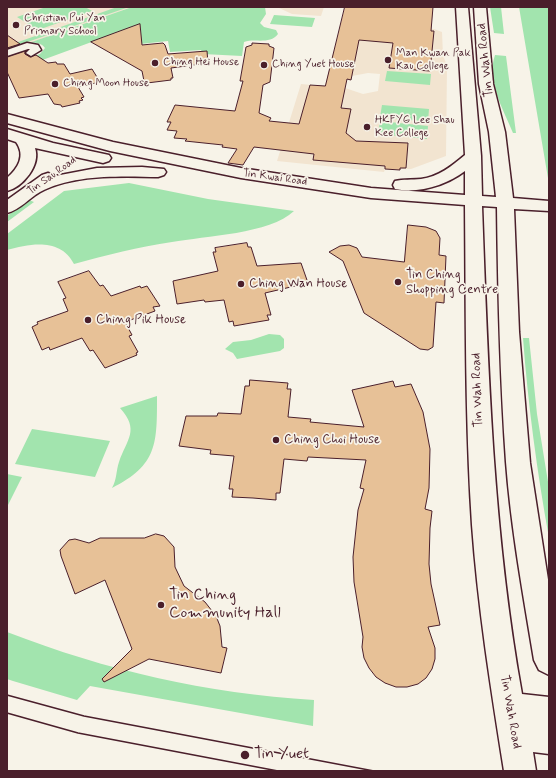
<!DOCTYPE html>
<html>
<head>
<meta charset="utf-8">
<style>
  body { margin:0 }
  #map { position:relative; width:556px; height:778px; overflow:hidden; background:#f7f3e8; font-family:Mynerve,sans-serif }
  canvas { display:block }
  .frame { position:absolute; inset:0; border:8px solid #4a1f2b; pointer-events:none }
</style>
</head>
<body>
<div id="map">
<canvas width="556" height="778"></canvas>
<div class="frame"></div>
</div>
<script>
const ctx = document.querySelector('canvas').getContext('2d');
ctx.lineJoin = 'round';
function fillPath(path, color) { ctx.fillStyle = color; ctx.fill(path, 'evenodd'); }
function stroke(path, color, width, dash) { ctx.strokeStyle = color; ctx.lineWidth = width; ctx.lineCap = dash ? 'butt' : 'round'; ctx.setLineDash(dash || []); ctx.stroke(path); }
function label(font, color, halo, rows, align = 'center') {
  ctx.font = font + ' Mynerve,sans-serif'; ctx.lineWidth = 3.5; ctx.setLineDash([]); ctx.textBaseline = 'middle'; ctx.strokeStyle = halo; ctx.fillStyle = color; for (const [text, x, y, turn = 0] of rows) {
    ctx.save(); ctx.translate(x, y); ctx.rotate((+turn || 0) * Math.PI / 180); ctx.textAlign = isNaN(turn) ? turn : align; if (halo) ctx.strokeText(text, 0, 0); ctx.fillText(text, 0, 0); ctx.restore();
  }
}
fillPath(new Path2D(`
  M7 7H132L7 51Z
  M277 7H324L321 16 292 14Z
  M357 24 434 29 442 32 443 55 447 66 446 156 411 169H385L384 172 277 161 301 84 345 88 363 94 378 91 380 74 368 73 352 76 351 80 333 78Z`), '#f2e4d0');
fillPath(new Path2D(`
  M46 7H85L92 11 38 30 17 17Z
  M117 7H129L10 48 7 46Z
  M132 7H265L266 14 260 23 264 27 276 30 278 34C270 45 255 38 244 42L242 56 203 54 201 50 170 52 168 41 140 44 141 29 138 25 7 73V66L40 54 45 48C41 42 33 42 26 44Z
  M490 7H501L504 34 494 33Z
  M519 7H549V184Z
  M274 15 315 18 312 27 270 24Z
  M495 55 506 56 516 133H513C503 108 486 81 495 55Z
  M387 71 431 74 430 85 385 81Z
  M382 105 429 109 428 122 380 117Z
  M380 121 428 126 427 139 378 134Z
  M129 183 208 199 294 211C270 234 205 236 172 242 139 247 106 255 74 264 61 238 31 243 7 250V234L64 191Z
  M29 200 34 202 7 222V216Z
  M269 334 280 335 284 339V348L280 351 237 359 233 353 225 349 233 342 251 340Z
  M523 338H529L537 414 549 488V538C537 471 528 405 523 338Z
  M157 396C157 443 158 465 112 488 117 479 116 471 119 462 127 439 140 430 120 408Z
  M32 429 110 441 95 477 15 464Z
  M7 474 22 477 7 507Z
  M7 632C108 671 205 693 314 700L313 726 90 686 77 700 13 681 7 679Z`), '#a2e4ae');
const building = new Path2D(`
  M345 7H433L431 31H434L430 71 389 68 393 43 359 40 351 80 347 79 341 108 351 109 346 133 356 141 408 143 406 168H400V170L385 169V166L313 160 314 154 254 147 243 165 228 163 237 149 222 147 223 145 185 141 187 139 174 138 177 131 167 130 171 122H167L175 105 235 111 243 81H240L246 47 252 45V43L269 44V46L274 48 270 82 263 85 259 113 271 118 269 121 299 124 310 85 325 86Z
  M140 24 142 45 163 43 165 45 168 54 207 51 208 63 171 68 173 78H171V80L147 83 146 81H144L142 71 91 42Z
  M7 35 20 44 7 48Z
  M25 51V54L30 57 36 55 48 63 56 62 57 64H64L70 74 92 69 100 82 78 87 84 97 81 98 83 100 79 101 80 103 62 107 61 105 54 104 48 94 19 98 7 72V57Z
  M408 225 426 227 436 231 440 238 439 255 446 256 444 303 436 302 433 347 428 350 420 349 364 313 343 261 329 252 340 246 349 245 357 248 362 257 404 262Z
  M247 243 248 247H251L257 266 301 263 308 283 265 293 271 315H267L269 320 251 323 234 326 233 321 229 322 224 300 205 302 204 300 177 304 173 281 218 271 213 252H216L215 248Z
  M89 271 100 286 103 285 111 296 140 286 141 288 147 286 160 306 153 307 155 311 125 322 132 335 129 336 138 352 136 353 137 355 105 368 93 350 90 351 82 338 50 350 49 347 42 350 32 327 38 324 37 322 68 311 63 299 66 298 58 282Z
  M250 380 288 383 287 389H291L288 417 311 419 310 422 364 427 352 390 393 381 395 387 411 384 423 412 430 449 429 488 425 509 432 511 430 528 429 564 431 584 440 625 428 627 435 648V659L432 669 426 678 418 684 407 687H396L385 683 376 677 369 668 364 658 362 647 363 637 354 582 353 557 358 510 364 489 360 488 366 460 308 457 307 461 284 459 280 493H276V500L253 498 232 497 233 489H229L234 456 210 454 211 450 179 446 186 416H217L218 413 241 414 245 386H249Z
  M156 534 164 536 174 547 175 567 184 586 205 602 216 616 220 626 222 647 227 648 221 673 149 659 104 682 102 679 132 649 105 580 75 594 61 556 60 550 69 540 75 539 89 543 100 538H144Z`);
fillPath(building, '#e7c197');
stroke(building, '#4a1f2b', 1);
const street = new Path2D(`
  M27 43 38 45 41 50 31 56 26 53 30 49H28L7 56V50Z`);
const secondary = new Path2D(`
  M456 7H468L481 156 482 196 496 197 489 132 479 84 474 7H486L493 84 505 132 513 198 549 201V211L514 209 519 332 530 463 549 586V675L539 670 534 660C523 594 511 528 506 462 500 377 498 292 497 207L482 206C488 370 493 533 522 694L549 697V754L533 752 536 771H504C491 689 478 608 472 525 465 419 466 312 465 205L371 198 241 178 110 151 7 123V114L113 142 241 168 371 188 465 195V171C447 185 418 194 395 189L393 185 395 181C403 179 412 180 421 179 438 177 452 166 465 155Z
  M7 129 53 143 109 155 111 158 109 161 103 163 35 148C41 165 23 187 7 191V178C18 168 26 156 16 142L7 139Z
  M142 167 164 169 166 172 164 175 158 177C123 176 72 174 40 192 29 198 20 210 7 213V200L42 175 48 173 55 176 97 168Z`);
stroke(street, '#4a1f2b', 3);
stroke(secondary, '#4a1f2b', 3);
fillPath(street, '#f7f3e8');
fillPath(secondary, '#f7f3e8');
stroke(new Path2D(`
  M7 695 84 716 374 771
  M7 713 78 733 278 771`), '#4a1f2b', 1.5);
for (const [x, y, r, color] of [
  [16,25,4,"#4a1f2b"],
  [388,60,4,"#4a1f2b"],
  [155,63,4,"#4a1f2b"],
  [264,65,4,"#4a1f2b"],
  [55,84,4,"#4a1f2b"],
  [367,127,4,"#4a1f2b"],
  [398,282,4,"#4a1f2b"],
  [241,284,4,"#4a1f2b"],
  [88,320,4,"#4a1f2b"],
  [276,440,4,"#4a1f2b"],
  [161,605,4,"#4a1f2b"],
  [245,755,5,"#4a1f2b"]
]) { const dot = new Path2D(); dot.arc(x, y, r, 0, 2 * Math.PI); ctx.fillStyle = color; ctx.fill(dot); stroke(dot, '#f7f3e8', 1.5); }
label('11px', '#4a1f2b', '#f7f3e8', [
  ["Christian Pui Yan",24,19],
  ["Primary School",24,32],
  ["Man Kwan Pak",396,54],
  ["Kau College",396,67],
  ["Ching Hei House",163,63],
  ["Ching Yuet House",272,65],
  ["Ching Moon House",63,84],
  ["HKFYG Lee Shau",375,121],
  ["Kee College",375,134]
], 'left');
label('11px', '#4a1f2b', '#f7f3e8', [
  ["Tin Sau Road",52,176,-36],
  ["Tin Kwai Road",275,178,8]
]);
label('13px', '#4a1f2b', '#f7f3e8', [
  ["Tin Wah Road",486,60,-96],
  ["Tin Wah Road",478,390,-92],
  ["Tin Wah Road",510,712,80]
]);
label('13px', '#4a1f2b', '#f7f3e8', [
  ["Tin Ching",406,275],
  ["Shopping Centre",406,290],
  ["Ching Wan House",249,284],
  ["Ching Pik House",96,320],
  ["Ching Choi House",284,440]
], 'left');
label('16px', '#4a1f2b', '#f7f3e8', [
  ["Tin Ching",169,596],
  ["Community Hall",169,614],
  ["Tin Yuet",254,755]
], 'left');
</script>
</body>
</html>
